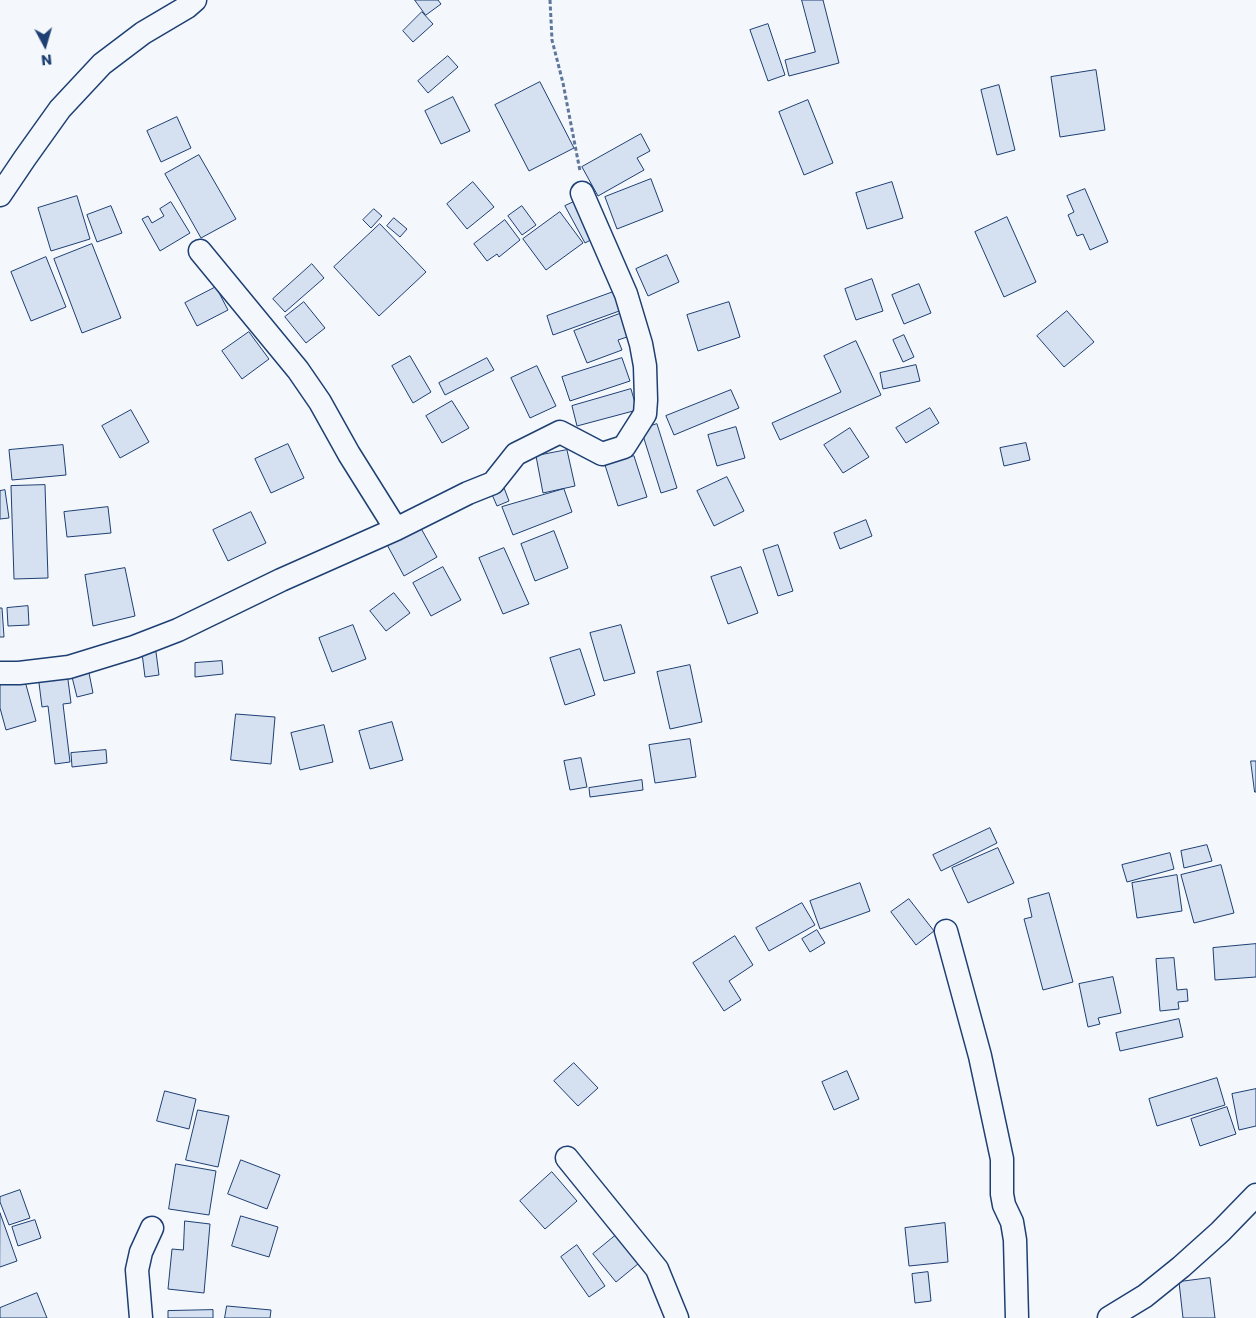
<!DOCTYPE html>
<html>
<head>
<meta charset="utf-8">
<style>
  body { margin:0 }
  #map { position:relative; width:1256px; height:1318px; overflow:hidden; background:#f4f7fb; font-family:Poppins,sans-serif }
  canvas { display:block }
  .north { position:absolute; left:20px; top:20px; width:50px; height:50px; -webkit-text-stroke:4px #f4f7fb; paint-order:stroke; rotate:174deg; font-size:14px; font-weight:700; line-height:20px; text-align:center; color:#1d3f73 }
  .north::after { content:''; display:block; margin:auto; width:18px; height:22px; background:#1d3f73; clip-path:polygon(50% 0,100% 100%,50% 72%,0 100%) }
</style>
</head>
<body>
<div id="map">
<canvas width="1256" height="1318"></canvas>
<div class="north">N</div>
</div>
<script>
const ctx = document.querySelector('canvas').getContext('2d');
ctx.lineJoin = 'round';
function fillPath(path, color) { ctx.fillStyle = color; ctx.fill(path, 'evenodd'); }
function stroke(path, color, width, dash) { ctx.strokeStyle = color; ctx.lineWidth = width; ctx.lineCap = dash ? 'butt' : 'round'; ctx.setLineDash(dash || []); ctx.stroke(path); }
const building = new Path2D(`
  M415 0H438L441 4 426 15Z
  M802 0H823L839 63 789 76 785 60 815 52Z
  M422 12 433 24 413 42 403 31Z
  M768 24 785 75 768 81 750 30Z
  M448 56 458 67 428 93 418 81Z
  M1096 70 1105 130 1060 137 1051 77Z
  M540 82 574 148 529 171 495 105Z
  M999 85 1015 150 997 155 981 90Z
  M453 97 470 131 441 144 425 111Z
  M808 100 833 163 804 175 779 112Z
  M177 117 191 148 161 162 147 131Z
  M641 134 650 151 637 158 644 170 598 196 582 167Z
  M199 155 236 219 201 238 165 174Z
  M651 179 663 211 617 229 605 197Z
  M473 182 494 207 467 229 447 204Z
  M892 182 903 218 867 229 856 193Z
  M1085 189 1108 242 1090 250 1083 234 1077 236 1068 215 1074 212 1067 196Z
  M77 196 90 239 51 251 38 208Z
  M578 200 598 236 585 243 565 206Z
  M171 202 190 233 160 251 142 219 148 216 152 223 164 216 160 209Z
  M111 206 122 233 97 242 87 215Z
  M522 206 536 225 522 235 508 216Z
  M374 209 382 216 371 228 363 220Z
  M560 212 583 243 546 270 523 239Z
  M1007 217 1036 282 1004 297 975 232Z
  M394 218 407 229 400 237 387 226Z
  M505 220 520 240 499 257 497 254 487 261 474 244Z
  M380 224 426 272 379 316 334 267Z
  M92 244 121 318 82 333 54 259Z
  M667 255 679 282 648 296 636 269Z
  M46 257 66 307 31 321 11 272Z
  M312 264 324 278 285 312 273 299Z
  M872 279 883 311 856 320 845 289Z
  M919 284 931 313 904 324 892 295Z
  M216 287 228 310 197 326 185 303Z
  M616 291 622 310 553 335 547 316Z
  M304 302 325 328 306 343 285 317Z
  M729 302 740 337 698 351 687 315Z
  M1067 311 1094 342 1064 367 1037 336Z
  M622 313 630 336 618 340 622 350 587 363 574 331Z
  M249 332 269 359 242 379 222 351Z
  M904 335 914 357 903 362 893 340Z
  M856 341 881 395 780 440 772 423 841 392 824 356Z
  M410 356 431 392 413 403 392 366Z
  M487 358 494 370 445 395 439 383Z
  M622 358 630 381 570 401 562 377Z
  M916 365 920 381 883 389 880 373Z
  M537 366 556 406 530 418 511 378Z
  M631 389 637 410 577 426 572 406Z
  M731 390 739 408 674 435 666 416Z
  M452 401 469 428 442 443 426 416Z
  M930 408 939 423 906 443 896 428Z
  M131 410 149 442 120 458 102 426Z
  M657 424 677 488 661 493 641 429Z
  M736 427 745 458 717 466 708 435Z
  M850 428 869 457 843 473 824 445Z
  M1026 443 1030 460 1004 466 1000 448Z
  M288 444 304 478 271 493 255 459Z
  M63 445 66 475 12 480 9 450Z
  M567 450 575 486 543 493 536 456Z
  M634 456 647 497 618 506 605 465Z
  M727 477 744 511 714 526 697 491Z
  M45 485 48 578 14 579 11 486Z
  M503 485 509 501 497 506 490 490Z
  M564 489 572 512 513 535 502 507Z
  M5 490 9 518 0 519V491Z
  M108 507 111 533 67 537 64 512Z
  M251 512 266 543 228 561 213 530Z
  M866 520 872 536 840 549 834 533Z
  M418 523 437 557 404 576 385 541Z
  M554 531 568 568 535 581 521 544Z
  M778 545 793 591 778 596 763 550Z
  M504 548 529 604 503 614 479 558Z
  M443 567 461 600 431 616 413 583Z
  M741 567 758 613 728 624 711 577Z
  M125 568 135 616 93 626 85 575Z
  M394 593 410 613 386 631 370 611Z
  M28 606 29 625 8 626 7 608Z
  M0 608H2L4 637H0Z
  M353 625 366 659 332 672 319 638Z
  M621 625 635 673 604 681 590 633Z
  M580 649 595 695 565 705 550 658Z
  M156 652 159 675 145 677 142 653Z
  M222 661 223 674 195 677V663Z
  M690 665 702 722 670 729 657 672Z
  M67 672 71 703 63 704 70 762 55 764 48 706 42 707 38 675Z
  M89 673 93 693 77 697 72 677Z
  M23 674 36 721 6 730 0 708V680Z
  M236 714 275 717 271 764 231 760Z
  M392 722 403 760 370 769 359 731Z
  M324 725 333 762 300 770 291 733Z
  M690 739 696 777 655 783 649 745Z
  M106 750 107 763 72 767 71 753Z
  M581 758 587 787 570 790 564 761Z
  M1251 761H1256V792H1255Z
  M642 780 643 790 590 797 589 788Z
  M990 828 997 843 941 871 933 855Z
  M1207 845 1212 861 1184 868 1181 851Z
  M998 848 1014 883 968 903 952 868Z
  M1170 853 1174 869 1127 882 1122 865Z
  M1221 865 1234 913 1194 923 1181 875Z
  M1177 875 1182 911 1137 918 1132 883Z
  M860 883 870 911 820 929 810 901Z
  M1049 893 1073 982 1043 990 1024 919 1032 917 1028 899Z
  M909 899 934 931 916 945 891 912Z
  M802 903 815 925 769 951 756 928Z
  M817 930 825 943 810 952 802 939Z
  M735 936 753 965 729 981 741 1000 724 1011 693 963Z
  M1256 944V977L1215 980 1213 948Z
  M1174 958 1177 990 1187 989 1188 1001 1178 1002 1179 1009 1160 1011 1156 959Z
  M1113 977 1121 1013 1098 1018 1100 1024 1088 1027 1079 984Z
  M1179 1019 1183 1037 1120 1051 1116 1033Z
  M574 1063 598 1088 578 1106 554 1081Z
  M847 1071 859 1099 834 1110 822 1082Z
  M1217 1078 1225 1105 1157 1126 1149 1099Z
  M1256 1089V1126L1239 1130 1232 1094Z
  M165 1091 196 1099 189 1129 157 1121Z
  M1227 1107 1236 1134 1200 1146 1191 1119Z
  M198 1110 229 1116 218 1167 186 1160Z
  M241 1160 280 1175 267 1209 228 1194Z
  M176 1164 216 1171 209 1215 169 1209Z
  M552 1172 577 1201 545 1229 520 1201Z
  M20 1190 30 1218 9 1225 0 1202V1197Z
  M0 1213 17 1261 0 1267Z
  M241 1216 278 1227 269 1257 232 1246Z
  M35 1220 41 1238 18 1246 12 1227Z
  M185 1221 210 1224 204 1293 168 1289 172 1249 183 1250Z
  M945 1223 948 1262 909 1266 905 1228Z
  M621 1231 644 1259 616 1282 593 1254Z
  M577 1245 605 1286 589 1297 561 1257Z
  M928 1272 931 1301 915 1303 912 1274Z
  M1210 1278 1215 1318H1183L1179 1282Z
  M37 1293 47 1318H0V1308Z
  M227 1306 271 1310 270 1318H225Z
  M213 1310V1318H168V1311Z`);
fillPath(building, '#d5e0f0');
stroke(building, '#1d3f73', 1);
const minor = new Path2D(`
  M0 195 25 158 60 109 102 64 143 33 187 7 195 0
  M200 251 298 370 320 402 349 454 396 529
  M0 673H19L69 667 134 647 178 630 281 580 396 529 468 493 493 483 516 454 560 432 602 454 624 447 645 414 646 400 645 366 641 344 626 294 582 193
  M946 931 980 1056 1002 1159V1194L1004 1205 1012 1222 1015 1240 1017 1318
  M567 1158 657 1269 677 1318
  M141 1318 137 1270 141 1252 152 1228
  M1109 1318 1145 1296 1181 1267 1220 1232 1256 1195`);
stroke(minor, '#1d3f73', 25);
stroke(new Path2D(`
  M550 0 552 40 563 83 580 171`), '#5e769c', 3, [4, 2.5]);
stroke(minor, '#f4f7fb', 22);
</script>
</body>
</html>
